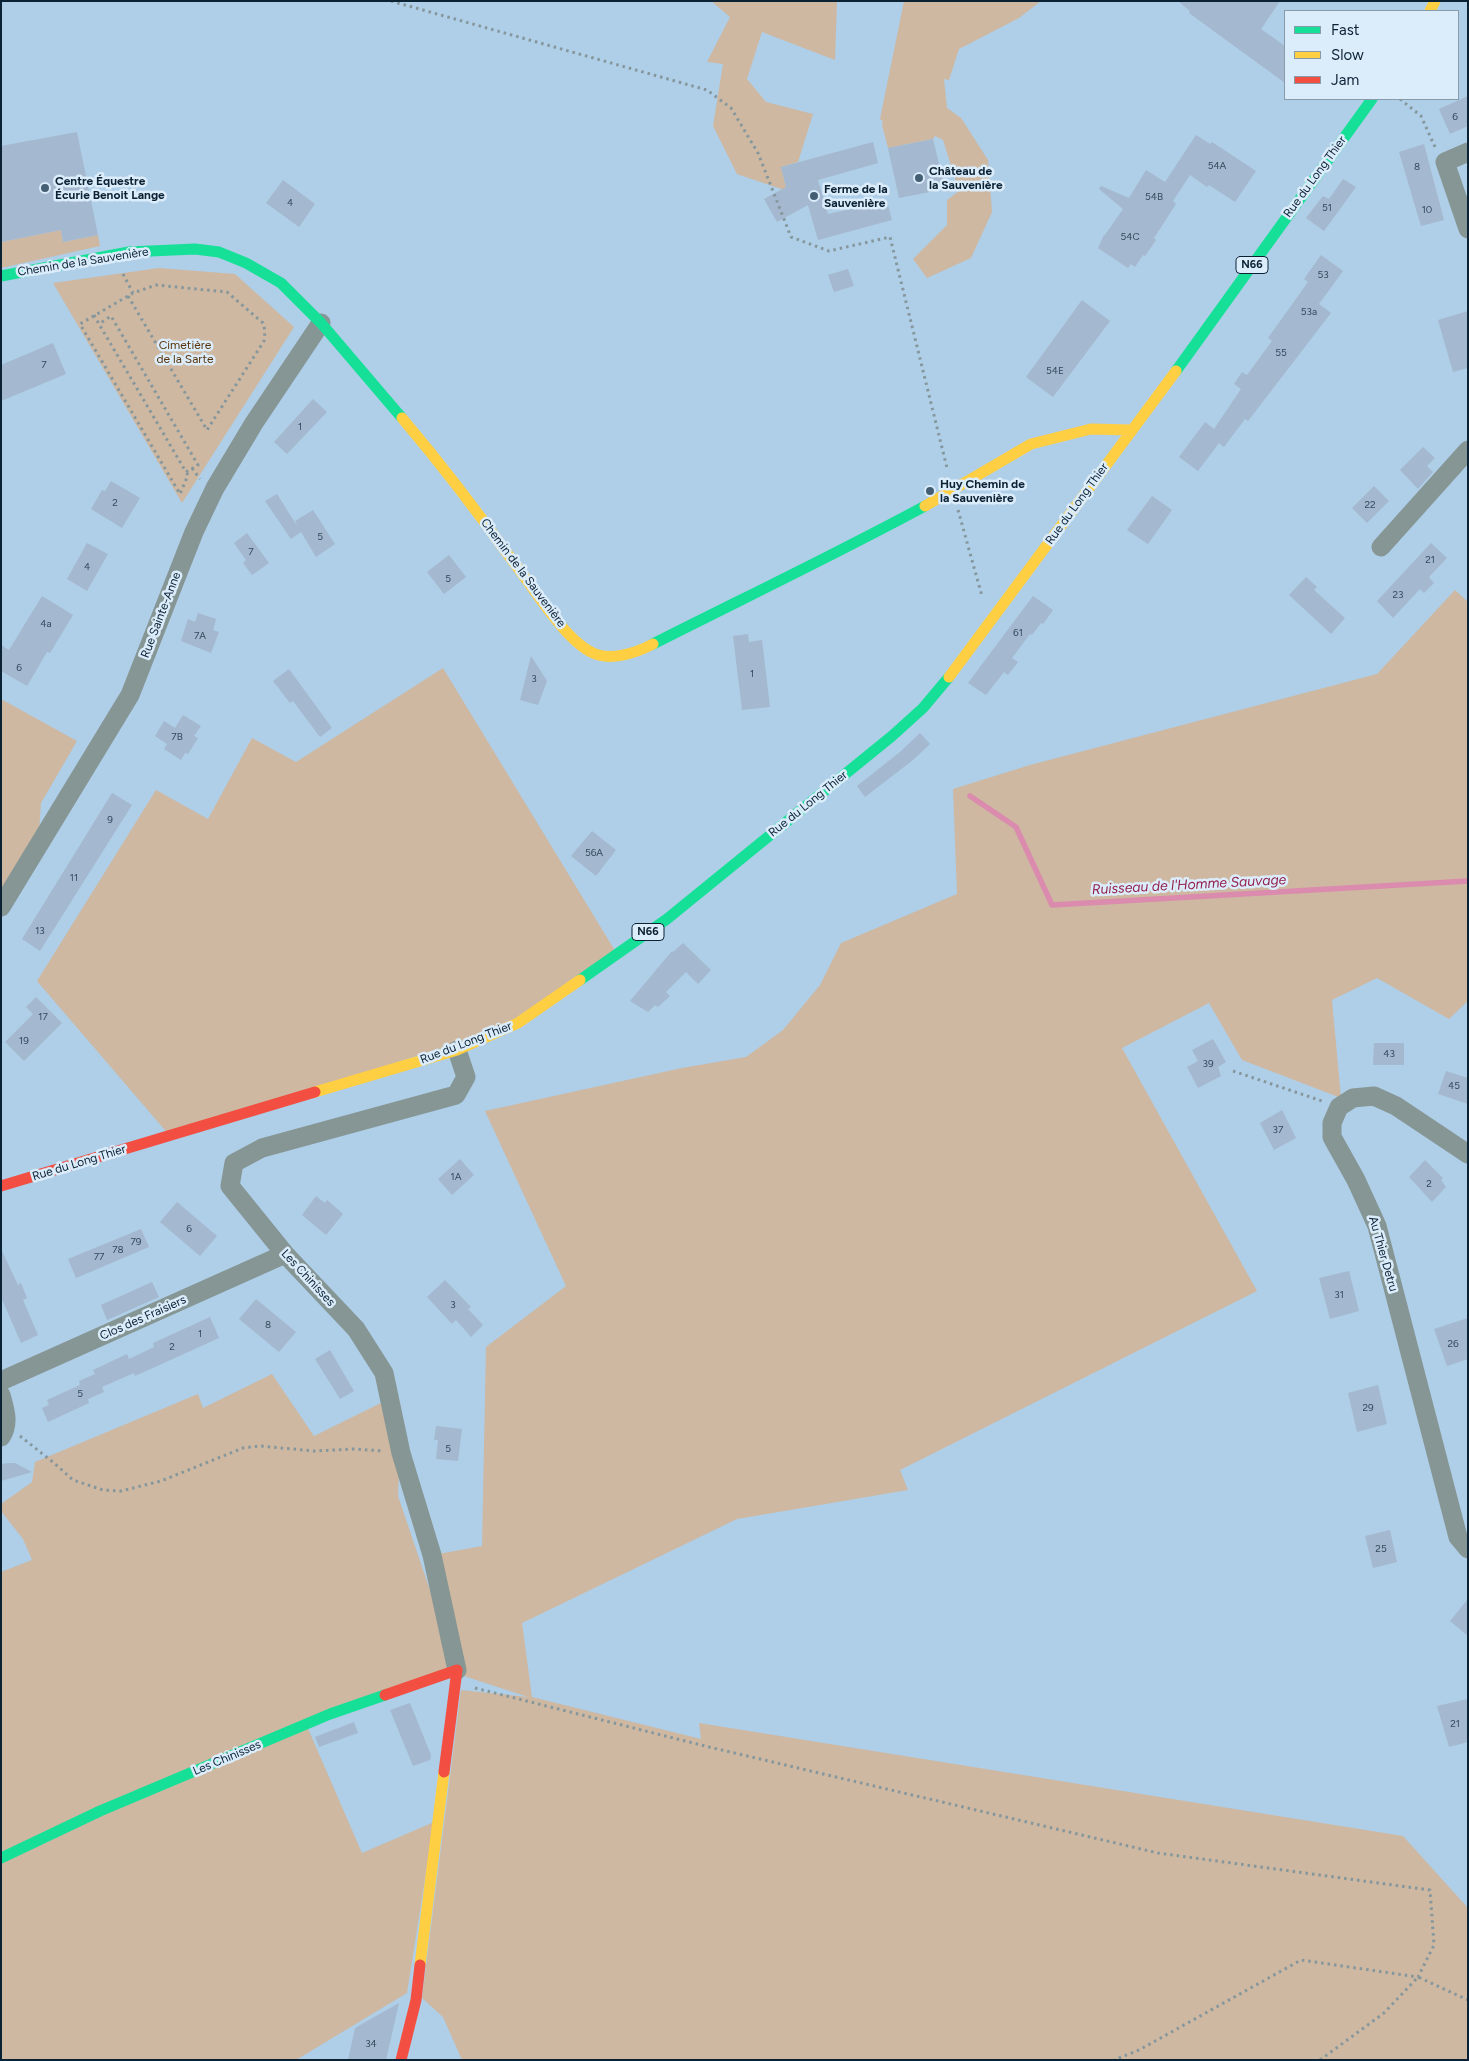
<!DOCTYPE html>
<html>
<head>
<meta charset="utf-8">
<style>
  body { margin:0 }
  #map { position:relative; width:1469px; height:2061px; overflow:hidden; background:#afcee7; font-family:Figtree,sans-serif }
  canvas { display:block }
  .frame { position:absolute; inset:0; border:2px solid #0b2234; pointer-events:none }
  .legend { position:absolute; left:1284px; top:10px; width:175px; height:90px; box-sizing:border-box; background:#dbecfb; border:1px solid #889bab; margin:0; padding:6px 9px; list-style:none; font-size:15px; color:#0b2234 }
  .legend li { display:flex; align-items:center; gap:10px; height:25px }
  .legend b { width:25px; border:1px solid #889bab }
</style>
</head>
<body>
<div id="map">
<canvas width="1469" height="2061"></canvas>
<div class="frame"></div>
<ul class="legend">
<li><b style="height:6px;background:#16e098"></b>Fast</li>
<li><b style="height:6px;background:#ffcf43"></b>Slow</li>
<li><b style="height:6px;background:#f24e42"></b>Jam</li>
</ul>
</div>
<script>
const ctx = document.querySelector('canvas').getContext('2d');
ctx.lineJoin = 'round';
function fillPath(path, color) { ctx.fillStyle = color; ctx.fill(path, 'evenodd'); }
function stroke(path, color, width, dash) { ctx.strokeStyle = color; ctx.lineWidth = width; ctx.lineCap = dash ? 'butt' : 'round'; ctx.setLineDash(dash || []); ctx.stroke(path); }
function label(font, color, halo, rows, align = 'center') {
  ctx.font = font + ' Figtree,sans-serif'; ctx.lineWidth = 5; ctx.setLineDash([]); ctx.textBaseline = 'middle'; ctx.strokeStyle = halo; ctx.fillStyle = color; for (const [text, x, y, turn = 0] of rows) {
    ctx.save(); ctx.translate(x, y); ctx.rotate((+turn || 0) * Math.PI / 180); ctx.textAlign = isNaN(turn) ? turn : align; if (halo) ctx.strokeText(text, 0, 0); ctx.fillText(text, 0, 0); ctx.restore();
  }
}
fillPath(new Path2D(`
  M711 1H837L835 60 762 32 747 79 766 102 813 114 798 162 781 167 787 191 737 174 713 126 723 64 707 62 730 17Z
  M904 1H1041L1019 18 959 49 949 80 944 79 947 108 961 118 988 160 992 212 971 258 927 278 913 259 947 225V200L959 191 943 140 935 136 933 139 888 148 882 125 883 121 880 119Z
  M61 230 63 242 98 235 100 246 1 268V242Z
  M159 268 235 274 294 327 182 503 53 283Z
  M1455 590 1468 602V1001L1449 1019 1377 978 1332 1000 1341 1098 1242 1060 1209 1003 1122 1048 1257 1291 900 1470 908 1490 737 1519 522 1623 532 1697 701 1739 699 1723 1403 1836 1468 1908V2060H462L443 2017 422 1998 461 1690 528 1697 464 1676 433 1555 482 1546 486 1347 566 1286 485 1111 682 1068 746 1057 783 1030 820 985 841 943 957 894 953 789 1030 765 1377 674Z
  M443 668 617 954 518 1023 170 1136 37 981 156 790 208 819 252 738 296 762Z
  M1 699 77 741 41 803 38 846 1 907Z
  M272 1374 314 1436 383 1402 399 1470 398 1496 457 1670 306 1724 362 1853 434 1822 407 1993 296 2060H1V1572L32 1560 23 1539 1 1511V1504L32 1482 35 1462 198 1394 203 1408Z`), '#ceb8a1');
stroke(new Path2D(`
  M970 796 1016 827 1052 905 1468 881`), '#db8bad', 5.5);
fillPath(new Path2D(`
  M1178 1H1280L1261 29 1285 46V83L1189 13 1190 11Z
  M1468 96V126L1450 134 1439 109Z
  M77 132 98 235 63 242 61 230 1 242V146Z
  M1196 135 1210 144 1212 142 1256 171 1235 202 1209 185 1207 187 1190 175 1173 201 1176 204 1154 238 1156 240 1145 256 1143 255 1135 267 1131 264 1128 268 1098 248 1104 235H1105L1123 209 1099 189 1101 186 1129 198 1146 170 1165 182Z
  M933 139 945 189 899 198 888 148Z
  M873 142 878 163 818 180 828 214 887 201 892 220 818 240 808 205 777 222 764 199 786 187 781 167Z
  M1424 144 1444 220 1421 226 1399 152Z
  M1343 179 1356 187 1324 231 1306 218 1323 196 1329 199Z
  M283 180 315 204 299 227 266 203Z
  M1321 255 1343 271 1319 304 1331 313 1248 421 1245 419 1224 447 1219 443 1198 471 1179 457 1205 422 1214 429 1241 389 1234 384 1242 372 1247 375 1272 341 1268 338 1308 282 1304 279Z
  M848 269 854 286 834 292 828 275Z
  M1082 300 1110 321 1053 397 1026 377Z
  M1468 311V368L1453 372 1438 320Z
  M53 343 66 374 1 401V365Z
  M313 399 327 412 287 454 274 442Z
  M1423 447 1435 458 1427 466 1433 472 1418 489 1400 470Z
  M111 481 140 498 122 528 91 509 102 490 105 491Z
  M1374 486 1389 501 1367 523 1352 508Z
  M277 494 299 529 295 521 313 510 335 544 316 557 301 532 291 539 265 501Z
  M1152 496 1172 510 1148 544 1127 530Z
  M247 533 269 563 252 575 243 563 246 560 234 543Z
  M87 543 108 554 87 591 67 579Z
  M1431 543 1447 558 1429 577 1434 583 1424 593 1420 589 1393 618 1377 601Z
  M449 555 466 577 444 594 427 572Z
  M1306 577 1317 587 1314 590 1345 618 1331 634 1289 595Z
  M42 596 73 615 50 653 47 652 27 686 1 671V645L9 650Z
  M1033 596 1053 610 1043 624 1041 623 1032 635 1030 634 1012 658 1018 662 1008 675 1004 672 986 695 968 683Z
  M198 613 216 619 213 630 219 632 211 653 181 641 188 619 195 622Z
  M748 634 749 642 762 640 770 707 742 710 733 636Z
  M531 656 547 681 538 705 520 700Z
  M289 669 332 728 320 737 293 701 290 703 273 681Z
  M183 715 201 726 194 736 198 738 188 754 185 753 181 760 164 749 167 744 155 736 164 721 175 728Z
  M920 733 930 744 913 760 865 797 857 786 900 752Z
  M112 793 132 805 40 951 22 939Z
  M592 831 616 850 596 876 571 856Z
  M683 943 711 970 698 984 686 972 666 992 670 996 658 1007 655 1005 648 1012 630 1001 672 951 673 952Z
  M36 997 62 1023 24 1061 5 1042 33 1014 26 1007Z
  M1213 1039 1226 1062 1218 1067 1221 1076 1198 1088 1187 1067 1198 1061 1192 1050Z
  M1374 1043H1404V1065H1373Z
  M1446 1071 1468 1078V1104L1438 1094Z
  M1282 1110 1296 1138 1274 1150 1260 1123Z
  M460 1159 474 1175 452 1195 438 1179Z
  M1425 1160 1443 1178 1441 1180 1446 1187 1432 1202 1409 1177Z
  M316 1196 325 1203 327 1200 343 1214 326 1235 302 1215Z
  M177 1202 217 1236 200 1256 160 1222Z
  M141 1229 149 1247 76 1278 68 1259Z
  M1 1249 18 1285 21 1283 27 1298 23 1300 38 1335 21 1343 1 1297Z
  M1349 1271 1359 1311 1330 1319 1319 1278Z
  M445 1280 471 1307 468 1309 483 1325 471 1337 456 1320 452 1324 427 1297Z
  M152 1282 159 1297 107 1320 101 1305Z
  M256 1299 296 1332 279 1352 239 1319Z
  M210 1317 219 1338 135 1376 134 1373 102 1387 104 1392 88 1399 89 1403 48 1422 42 1408 49 1405 47 1400 80 1385 79 1381 95 1374 93 1370 127 1354 129 1359 154 1347 153 1343Z
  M1468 1318V1359L1447 1366 1434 1329Z
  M330 1350 354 1391 340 1399 315 1359Z
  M1378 1385 1387 1424 1357 1432 1348 1393Z
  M436 1426 462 1429 458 1461 436 1459 438 1440H434Z
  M9 1463H15L32 1472 1 1481V1464Z
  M1390 1530 1397 1562 1373 1568 1365 1536Z
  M1468 1599V1636L1450 1621Z
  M1468 1699V1742L1449 1747 1437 1706Z
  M410 1703 431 1755 430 1760 413 1766 390 1710Z
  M354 1722 358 1733 319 1747 315 1737Z
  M399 2003 386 2060H348L355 2028Z`), '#a4b8cf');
stroke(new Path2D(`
  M391 1 707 90 731 108 758 153 791 237 829 251 890 237 947 468
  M1400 99 1421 116 1435 147
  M123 274 133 293
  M128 296 207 430 264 341 265 331 263 323 227 292 156 285 133 293 80 324 180 494 188 475 186 472
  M94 315 99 324 186 472 198 465 111 316 99 324
  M192 468 200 479
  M958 510 982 596
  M1233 1071 1322 1101
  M20 1436 54 1463 73 1480 103 1490 121 1491 161 1481 243 1448 260 1446 314 1451 354 1449 383 1451
  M475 1688 709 1747 1158 1853 1430 1890 1434 1945 1418 1977 1301 1960 1139 2050 1114 2060
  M1320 2060 1384 2013 1418 1977 1468 2000`), '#85979c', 3, [2.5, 4]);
stroke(new Path2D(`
  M1468 152 1445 162 1468 229
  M1381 547 1468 450
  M1 907 130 695 194 532 215 488 254 423 321 323
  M457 1050 466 1077 456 1095 262 1148 234 1163 230 1186 285 1254 356 1329 384 1373 401 1453 432 1555 457 1670
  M1468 1154 1396 1106 1374 1096 1353 1098 1339 1107 1332 1123V1137L1356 1180 1377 1226 1458 1537 1468 1549
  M1 1381 285 1254
  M1 1395C5 1410 10 1423 1 1437`), '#869695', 19);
stroke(new Path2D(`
  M1 276 129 252 195 249 219 252 246 263 281 283 321 323 402 418
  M1176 371 1372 99
  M653 644C744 598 836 554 925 506
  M580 980 667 919 892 736 923 708 949 677
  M1 1858 100 1811 330 1714 385 1695`), '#16e098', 11);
stroke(new Path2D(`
  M1430 11 1435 1
  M402 418C441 464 477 511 512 560 532 585 563 638 591 652 609 662 636 653 653 644
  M925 506 1031 444 1091 429 1131 430
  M949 677 1176 371
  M315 1092 457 1050 518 1023 580 980
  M420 1965 444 1772`), '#ffcf43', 11);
stroke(new Path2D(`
  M1 1186 315 1092
  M385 1695 457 1670 444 1772
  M401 2060 416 2000 420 1965`), '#f24e42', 11);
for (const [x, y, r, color] of [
  [919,178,5,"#445e73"],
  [45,188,5,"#445e73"],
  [814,196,5,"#445e73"],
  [930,491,5,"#445e73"]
]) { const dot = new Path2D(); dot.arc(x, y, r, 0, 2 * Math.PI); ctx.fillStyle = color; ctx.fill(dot); stroke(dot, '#dbecfb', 2); }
label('10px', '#344a5d', null, [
  ["6",1455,117],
  ["54A",1217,166],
  ["8",1417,167],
  ["54B",1154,197],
  ["4",290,203],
  ["51",1327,208],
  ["10",1427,210],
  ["54C",1130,237],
  ["53",1323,275],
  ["53a",1309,312],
  ["55",1281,353],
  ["7",44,365],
  ["54E",1055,371],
  ["1",300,427],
  ["2",115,503],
  ["22",1370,505],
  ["5",320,537],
  ["7",251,552],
  ["21",1430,560],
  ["4",87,567],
  ["5",448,579],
  ["23",1398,595],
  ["4a",46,624],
  ["61",1018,633],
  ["7A",200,636],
  ["6",19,668],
  ["1",752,674],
  ["3",534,679],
  ["7B",177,737],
  ["9",110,820],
  ["56A",594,853],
  ["11",74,878],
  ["13",40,931],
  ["17",43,1017],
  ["19",24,1041],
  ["43",1389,1054],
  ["39",1208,1064],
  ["45",1454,1086],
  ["37",1278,1130],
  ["1A",456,1177],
  ["2",1429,1184],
  ["6",189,1229],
  ["79",136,1242],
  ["78",118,1250],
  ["77",99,1257],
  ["31",1339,1295],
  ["3",453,1305],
  ["8",268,1325],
  ["1",200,1334],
  ["26",1453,1344],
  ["2",172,1347],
  ["5",80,1394],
  ["29",1368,1408],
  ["5",448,1449],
  ["25",1381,1549],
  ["21",1455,1724],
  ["34",371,2044]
]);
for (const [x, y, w] of [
  [1252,265,32],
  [648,932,32]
]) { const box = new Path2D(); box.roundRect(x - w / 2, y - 8.5, w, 17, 4); ctx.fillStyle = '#dbecfb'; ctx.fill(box); stroke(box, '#0b2234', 1); }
label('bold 11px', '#0b2234', null, [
  ["N66",1252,265],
  ["N66",648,932]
]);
label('bold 12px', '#0b2234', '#dbecfb', [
  ["Château de",929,171],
  ["la Sauvenière",929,185],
  ["Centre Équestre",55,181],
  ["Écurie Benoit Lange",55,195],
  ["Ferme de la",824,189],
  ["Sauvenière",824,203],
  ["Huy Chemin de",940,484],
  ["la Sauvenière",940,498]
], 'left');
label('12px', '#0b2234', '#dbecfb', [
  ["Rue du Long Thier",1315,177,-54],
  ["Chemin de la Sauvenière",83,262,-9],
  ["Rue du Long Thier",1077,504,-54],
  ["Chemin de la Sauvenière",523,573,53],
  ["Rue Sainte-Anne",161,615,-69],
  ["Rue du Long Thier",808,804,-39],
  ["Rue du Long Thier",466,1043,-21],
  ["Rue du Long Thier",79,1163,-17],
  ["Au Thier Detru",1383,1254,74],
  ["Les Chinisses",308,1278,47],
  ["Clos des Fraisiers",143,1318,-24],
  ["Les Chinisses",227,1758,-23]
]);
label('12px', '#5a3409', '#dbecfb', [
  ["Cimetière",185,345],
  ["de la Sarte",185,359]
]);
label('italic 14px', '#93204b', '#dbecfb', [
  ["Ruisseau de l'Homme Sauvage",1189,885,-3]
]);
</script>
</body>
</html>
